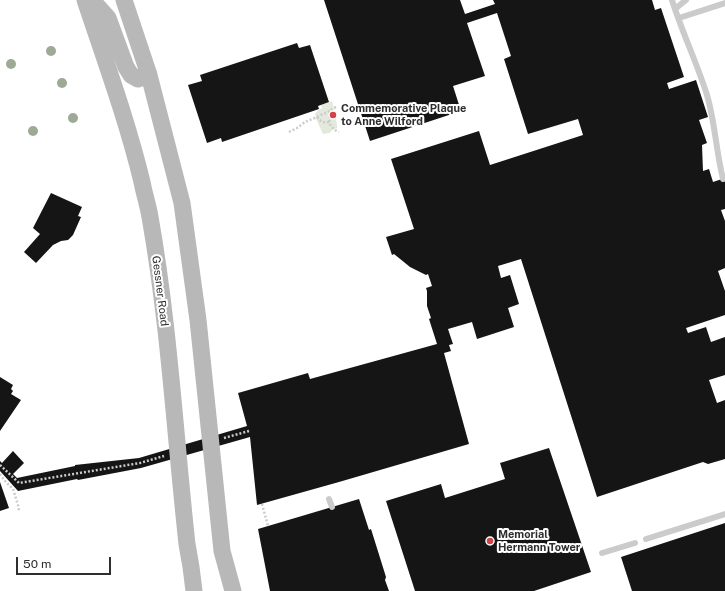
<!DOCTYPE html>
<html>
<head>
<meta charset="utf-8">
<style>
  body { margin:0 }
  #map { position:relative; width:725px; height:591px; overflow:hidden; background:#fff; font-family:"Public Sans",sans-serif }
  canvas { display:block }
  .scale { position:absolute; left:16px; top:557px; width:95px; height:18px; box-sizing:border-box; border:2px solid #2e2e2e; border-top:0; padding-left:5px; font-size:12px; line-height:14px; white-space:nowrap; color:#2e2e2e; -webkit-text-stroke:3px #fff; paint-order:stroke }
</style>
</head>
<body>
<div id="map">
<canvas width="725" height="591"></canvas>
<div class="scale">50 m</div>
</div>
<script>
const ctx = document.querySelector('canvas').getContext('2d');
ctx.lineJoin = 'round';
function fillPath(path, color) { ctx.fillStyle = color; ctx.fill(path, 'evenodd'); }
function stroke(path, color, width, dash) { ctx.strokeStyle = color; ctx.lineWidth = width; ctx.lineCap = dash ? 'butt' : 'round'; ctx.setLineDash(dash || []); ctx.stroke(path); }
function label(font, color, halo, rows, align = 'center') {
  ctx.font = font + ' "Public Sans",sans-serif'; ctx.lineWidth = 4; ctx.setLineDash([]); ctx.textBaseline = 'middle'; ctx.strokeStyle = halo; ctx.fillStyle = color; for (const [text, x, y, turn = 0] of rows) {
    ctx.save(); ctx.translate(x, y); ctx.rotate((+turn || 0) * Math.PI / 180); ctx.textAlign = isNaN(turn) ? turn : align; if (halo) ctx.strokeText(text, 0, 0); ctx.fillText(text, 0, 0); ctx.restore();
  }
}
fillPath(new Path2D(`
  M332 101 337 124V128L332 130 330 133 323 134 317 121 315 114 317 111 322 108 321 105Z`), '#e3eadd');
fillPath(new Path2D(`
  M324 0H460L465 14 495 4 493 0H652L655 10 661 8 684 77 667 83 669 89 696 80 708 117 699 120 707 143 702 145 703 171 709 169 713 182 725 178V209L721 210 725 221V268L718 271 725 291V315L686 328 688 333 706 327 711 342 725 337V375L709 380 717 403 725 400V459L708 464 703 462 597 497 521 259 498 266 501 278 510 275 519 304 508 308 514 327 477 339 472 322 448 329 453 344 449 345 451 351 444 353 469 444 339 482 257 505 250 437 141 468 78 480 77 479 18 491 0 471V461L2 463 13 451 24 463 13 474 17 478 75 466V465L139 458 247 426 238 393 308 373 310 379 437 344 429 319 431 318 427 306V291L426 288 432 286 428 274 426 275 410 267 394 254 392 255 386 237 414 229 391 159 479 131 490 165 583 135 578 119 528 134 504 59 511 56 497 13 467 23 485 76 453 86 461 111 370 141Z
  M297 43 299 48 310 45 329 102 318 106 319 109 222 142 221 138 207 143 188 85 202 81 200 75Z
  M51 193 82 207 78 216 81 217 73 235 68 240 61 241 53 245 36 263 24 252 40 234 33 228Z
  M0 377 13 385 11 389 13 391 11 394 21 400 0 431Z
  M549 448 591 572 534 591H415L386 501 441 484 445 498 505 479 500 463Z
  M0 482 9 508 0 511Z
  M359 499 369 530 371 529 386 577 385 580 389 591H270L258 529Z
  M725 523V591H632L621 557Z`), '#151515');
stroke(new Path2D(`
  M317 117 321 115 330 111
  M329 122C331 114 327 111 336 107
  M289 132 297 128 305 122 317 117C321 122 323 123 329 122 331 127 334 130 339 132
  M224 438 249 431
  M0 465 19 483 140 463 164 456
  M0 474 4 480 13 489 18 505 19 512
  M262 504 268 526`), '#cbcbcb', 2.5, [2, 2]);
stroke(new Path2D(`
  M672 0C682 32 697 63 707 95 715 122 716 151 723 179
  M675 9 686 0
  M679 18 725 3
  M329 499 332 507
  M646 539 725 514
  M602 553 635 543`), '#cbcbcb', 6);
stroke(new Path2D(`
  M85 0C105 60 127 120 142 182 144 193 148 205 150 217 169 324 175 435 187 544L191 567 194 591
  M92 0 108 18 126 67 131 75 138 79 149 75
  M124 0 149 75 182 203 198 320 222 551 233 591`), '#b8b8b8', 17);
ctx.fillStyle = '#9faa96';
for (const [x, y] of [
  [51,51],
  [11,64],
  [62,83],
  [73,118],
  [33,131]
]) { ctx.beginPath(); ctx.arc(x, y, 5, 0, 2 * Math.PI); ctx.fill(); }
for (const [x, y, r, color] of [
  [333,115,4,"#d14449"],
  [490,541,4,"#d14449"]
]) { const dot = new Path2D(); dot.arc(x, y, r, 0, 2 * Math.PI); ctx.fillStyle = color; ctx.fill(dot); stroke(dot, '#fff', 1.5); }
label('bold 11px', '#2e2e2e', '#fff', [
  ["Commemorative Plaque",341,109],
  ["to Anne Wilford",341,122],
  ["Memorial",498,535],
  ["Hermann Tower",498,548]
], 'left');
label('11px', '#2e2e2e', '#fff', [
  ["Gessner Road",160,291,83]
]);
</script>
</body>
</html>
